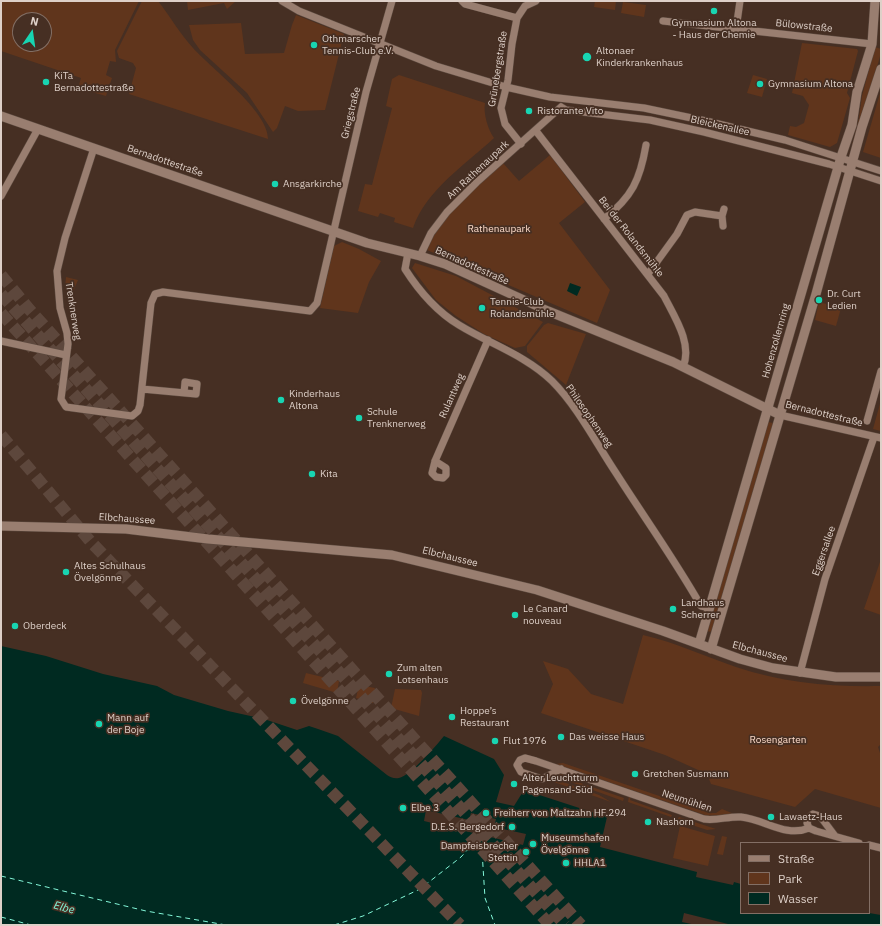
<!DOCTYPE html>
<html>
<head>
<meta charset="utf-8">
<style>
  body { margin:0 }
  #map { position:relative; width:882px; height:926px; overflow:hidden; background:#462f23; font-family:"IBM Plex Sans",sans-serif }
  canvas { display:block }
  .frame { position:absolute; inset:0; border:2px solid #ded0c8; pointer-events:none }
  .legend { position:absolute; left:740px; top:842px; width:130px; height:72px; box-sizing:border-box; background:#462f23; border:1px solid #836f65; margin:0; padding:5px 7px; list-style:none; font-size:12px; color:#ded0c8 }
  .legend li { display:flex; align-items:center; gap:8px; height:20px }
  .legend b { width:20px; border:1px solid #836f65 }
  .north { position:absolute; left:12px; top:12px; width:40px; height:40px; box-sizing:border-box; background:#462f23; border:1px solid #836f65; border-radius:50%; rotate:13deg; font-size:11px; font-weight:700; line-height:16px; text-align:center; color:#ded0c8 }
  .north::after { content:''; display:block; margin:auto; width:14px; height:18px; background:#18d5b2; clip-path:polygon(50% 0,100% 100%,50% 72%,0 100%) }
</style>
</head>
<body>
<div id="map">
<canvas width="882" height="926"></canvas>
<div class="frame"></div>
<ul class="legend">
<li><b style="height:5px;background:#997e70"></b>Straße</li>
<li><b style="height:11px;background:#60351c"></b>Park</li>
<li><b style="height:11px;background:#002a21"></b>Wasser</li>
</ul>
<div class="north">N</div>
</div>
<script>
const ctx = document.querySelector('canvas').getContext('2d');
ctx.lineJoin = 'round';
function fillPath(path, color) { ctx.fillStyle = color; ctx.fill(path, 'evenodd'); }
function stroke(path, color, width, dash) { ctx.strokeStyle = color; ctx.lineWidth = width; ctx.lineCap = dash ? 'butt' : 'round'; ctx.setLineDash(dash || []); ctx.stroke(path); }
function label(font, color, halo, rows, align = 'center') {
  ctx.font = font + ' "IBM Plex Sans",sans-serif'; ctx.lineWidth = 3.5; ctx.setLineDash([]); ctx.textBaseline = 'middle'; ctx.strokeStyle = halo; ctx.fillStyle = color; for (const [text, x, y, turn = 0] of rows) {
    ctx.save(); ctx.translate(x, y); ctx.rotate((+turn || 0) * Math.PI / 180); ctx.textAlign = isNaN(turn) ? turn : align; if (halo) ctx.strokeText(text, 0, 0); ctx.fillText(text, 0, 0); ctx.restore();
  }
}
fillPath(new Path2D(`
  M1 1H139L115 50 116 62 110 61 106 75 112 78 106 96 78 88 81 78 1 51ZM20 20H44V44H20Z
  M142 1H158C170 16 180 34 193 48 211 68 269 112 268 139L129 94 136 68 133 63 119 58 117 51Z
  M187 1H236L227 9 224 3 188 10Z
  M595 1H616L615 10 594 7Z
  M623 2 646 5 644 17 621 13Z
  M296 15 344 34 325 110 298 111 285 106 277 128 273 132 247 93 200 50 193 40 189 25 241 23 245 54 284 53 292 25Z
  M802 43 857 49 858 51 847 93 850 98 837 143 830 147 788 135 790 126 796 127 804 123 809 105 803 96 792 93Z
  M875 47 881 49V53L854 146 852 145 859 118 862 96Z
  M399 75 485 103C483 113 488 130 494 138 466 164 426 190 413 228L394 222 395 218 380 213 378 217 358 211 365 184 372 185 392 108 386 106 392 79Z
  M753 75 767 79 762 97 747 93Z
  M881 90V158L863 152Z
  M550 155 585 202 559 223 610 290 597 323 427 250C441 213 475 188 503 163L519 181Z
  M342 242 359 249 381 261 369 282 358 313 320 308 334 246Z
  M415 263 456 276 543 322 525 346 515 348 484 334 456 316 436 300 412 268Z
  M66 277 78 280 73 292 65 289Z
  M819 302 841 308 836 326 815 320Z
  M548 323 586 334 566 385 527 352V346L544 325Z
  M881 400V431L873 429Z
  M768 422 773 423 759 477 713 632 706 631Z
  M881 559V615L864 609Z
  M643 635C677 643 704 656 736 667 783 683 832 687 881 686V744L878 747 881 756V808L815 789 795 807 711 784 707 774 665 755 541 713 553 684 543 661 568 669 591 694 623 704Z
  M306 673 339 681 337 693 303 683Z
  M359 685 375 688 373 703 356 698Z
  M395 689 421 690 422 693 419 716 391 708Z
  M563 763 709 813H716L722 809 734 814 708 816 556 764Z
  M559 773H564L563 777 624 798 623 801 557 777 555 775Z
  M552 778 599 795 611 802 554 782Z
  M629 796H631L630 800 672 815 671 817 628 802Z
  M679 817 716 829 707 830 677 820Z
  M680 826 715 836 708 866 673 858Z
  M722 836 727 837 723 855 717 854Z`), '#60351c');
fillPath(new Path2D(`
  M570 283 581 287 577 296 567 291Z
  M1 646 46 656 103 674 157 686 174 695 228 711 264 719 297 730 309 726 318 729 338 736 387 775C390 777 394 779 399 778 410 776 436 746 444 736L494 759 504 775 496 802 514 806 524 790 607 817 600 847 697 872 696 877 733 885 734 882 741 884V913H869L881 915V925H1Z`), '#002a21');
fillPath(new Path2D(`
  M426 810 469 820 471 813 496 819 494 827 526 834 523 845 424 821Z
  M684 913 732 925H696L682 922Z`), '#462f23');
stroke(new Path2D(`
  M481 835 485 898 495 925
  M1 876 146 911 226 925
  M1 917 31 925
  M334 925 363 916 420 889 461 857 481 835`), '#83f7d9', 1, [5, 4]);
stroke(new Path2D(`
  M1 275 29 309 581 925
  M1 294 565 925
  M1 313 550 925
  M1 435 90 541 460 925`), '#5d473c', 12, [12, 6]);
const street = new Path2D(`
  M282 1 299 11 436 66 506 87 550 97 644 108 706 121 785 140 881 171
  M462 1 465 4 517 18
  M663 21 872 44
  M736 29 740 1
  M561 107 566 110 650 120 704 132 829 164 881 181
  M536 131 664 296C674 316 693 344 683 367
  M521 144 505 124 501 108 508 80 512 44 517 18 525 6 536 1
  M94 148 65 238 57 271 60 308 67 333 68 344 61 399 66 407 132 416 138 411 140 405 151 303 155 294 163 292 310 311 317 303 366 92 392 1
  M1 196 38 129
  M604 219C632 197 640 180 646 145
  M723 226 722 216 724 209
  M408 253 405 269C419 291 436 311 459 325 490 344 525 355 552 381 578 407 596 443 616 473 644 517 675 560 701 606L710 608
  M420 256 431 233 447 212 477 182 561 107
  M648 274 677 234 687 215 695 212 722 216
  M1 341 66 355
  M142 389 196 394 197 384 185 382 184 393
  M780 415 881 438
  M867 421 881 371
  M435 461 446 468V475L443 478 436 477 432 473 435 461 488 340
  M800 673 825 579 874 437
  M561 769 542 779 521 772 517 765 520 760 525 758 536 761 704 819C717 821 729 816 741 817 764 819 786 838 809 828
  M835 836 820 816 813 814 809 817 807 823 809 828 816 831 859 843
  M869 845 881 848`);
const secondary = new Path2D(`
  M1 116 367 243 420 256 445 264 548 311 673 362 780 415
  M1 526 126 529 208 539 392 555 537 590 663 631 740 659 773 668 836 677H881
  M699 644 841 157 852 125 857 92 872 44 875 1
  M711 649 816 294 862 127 881 69`);
stroke(street, '#5d4b40', 8);
stroke(secondary, '#5d4b40', 10);
stroke(street, '#997e70', 7);
stroke(secondary, '#997e70', 9);
for (const [x, y, r, color] of [
  [714,11,4,"#18d5b2"],
  [314,45,4,"#18d5b2"],
  [587,57,5,"#18d5b2"],
  [46,82,4,"#18d5b2"],
  [760,84,4,"#18d5b2"],
  [529,111,4,"#18d5b2"],
  [275,184,4,"#18d5b2"],
  [819,300,4,"#18d5b2"],
  [482,308,4,"#18d5b2"],
  [281,400,4,"#18d5b2"],
  [359,418,4,"#18d5b2"],
  [312,474,4,"#18d5b2"],
  [66,572,4,"#18d5b2"],
  [673,609,4,"#18d5b2"],
  [515,615,4,"#18d5b2"],
  [15,626,4,"#18d5b2"],
  [389,674,4,"#18d5b2"],
  [293,701,4,"#18d5b2"],
  [452,717,4,"#18d5b2"],
  [99,724,4,"#18d5b2"],
  [561,737,4,"#18d5b2"],
  [495,741,4,"#18d5b2"],
  [635,774,4,"#18d5b2"],
  [514,784,4,"#18d5b2"],
  [403,808,4,"#18d5b2"],
  [486,813,4,"#18d5b2"],
  [771,817,4,"#18d5b2"],
  [648,822,4,"#18d5b2"],
  [512,827,4,"#18d5b2"],
  [533,844,4,"#18d5b2"],
  [526,852,4,"#18d5b2"],
  [566,863,4,"#18d5b2"]
]) { const dot = new Path2D(); dot.arc(x, y, r, 0, 2 * Math.PI); ctx.fillStyle = color; ctx.fill(dot); stroke(dot, '#462f23', 1.5); }
label('10px', '#ded0c8', '#462f23', [
  ["Gymnasium Altona",714,23,"center"],
  ["- Haus der Chemie",714,35,"center"],
  ["Othmarscher",322,39],
  ["Tennis-Club e.V.",322,51],
  ["Altonaer",596,51],
  ["Kinderkrankenhaus",596,63],
  ["KiTa",54,76],
  ["Bernadottestraße",54,88],
  ["Gymnasium Altona",768,84],
  ["Ristorante Vito",537,111],
  ["Ansgarkirche",283,184],
  ["Dr. Curt",827,294],
  ["Ledien",827,306],
  ["Tennis-Club",490,302],
  ["Rolandsmühle",490,314],
  ["Kinderhaus",289,394],
  ["Altona",289,406],
  ["Schule",367,412],
  ["Trenknerweg",367,424],
  ["Kita",320,474],
  ["Altes Schulhaus",74,566],
  ["Övelgönne",74,578],
  ["Landhaus",681,603],
  ["Scherrer",681,615],
  ["Le Canard",523,609],
  ["nouveau",523,621],
  ["Oberdeck",23,626],
  ["Zum alten",397,668],
  ["Lotsenhaus",397,680],
  ["Övelgönne",301,701],
  ["Hoppe’s",460,711],
  ["Restaurant",460,723],
  ["Mann auf",107,718],
  ["der Boje",107,730],
  ["Das weisse Haus",569,737],
  ["Flut 1976",503,741],
  ["Gretchen Susmann",643,774],
  ["Alter Leuchtturm",522,778],
  ["Pagensand-Süd",522,790],
  ["Elbe 3",411,808],
  ["Freiherr von Maltzahn HF.294",494,813],
  ["Lawaetz-Haus",779,817],
  ["Nashorn",656,822],
  ["D.E.S. Bergedorf",504,827,"right"],
  ["Museumshafen",541,838],
  ["Övelgönne",541,850],
  ["Dampfeisbrecher",518,846,"right"],
  ["Stettin",518,858,"right"],
  ["HHLA1",574,863]
], 'left');
label('10px', '#ded0c8', '#462f23', [
  ["Bülowstraße",804,26,6],
  ["Grünebergstraße",498,69,-81],
  ["Griegstraße",351,113,-76],
  ["Bleickenallee",720,126,13],
  ["Bernadottestraße",165,161,19],
  ["Am Rathenaupark",478,170,-43],
  ["Bei der Rolandsmühle",631,237,52],
  ["Bernadottestraße",472,266,24],
  ["Trenknerweg",73,311,81],
  ["Hohenzollernring",776,341,-74],
  ["Rulantweg",452,396,-66],
  ["Bernadottestraße",824,414,14],
  ["Philosophenweg",589,416,55],
  ["Elbchaussee",127,519,4],
  ["Eggersallee",824,551,-71],
  ["Elbchaussee",450,557,14],
  ["Elbchaussee",760,652,15],
  ["Neumühlen",687,801,18]
]);
label('10px', '#fcdac8', '#462f23', [
  ["Rathenaupark",499,229],
  ["Rosengarten",778,740]
]);
label('italic 11px', '#83f7d9', '#462f23', [
  ["Elbe",64,908,15]
]);
</script>
</body>
</html>
